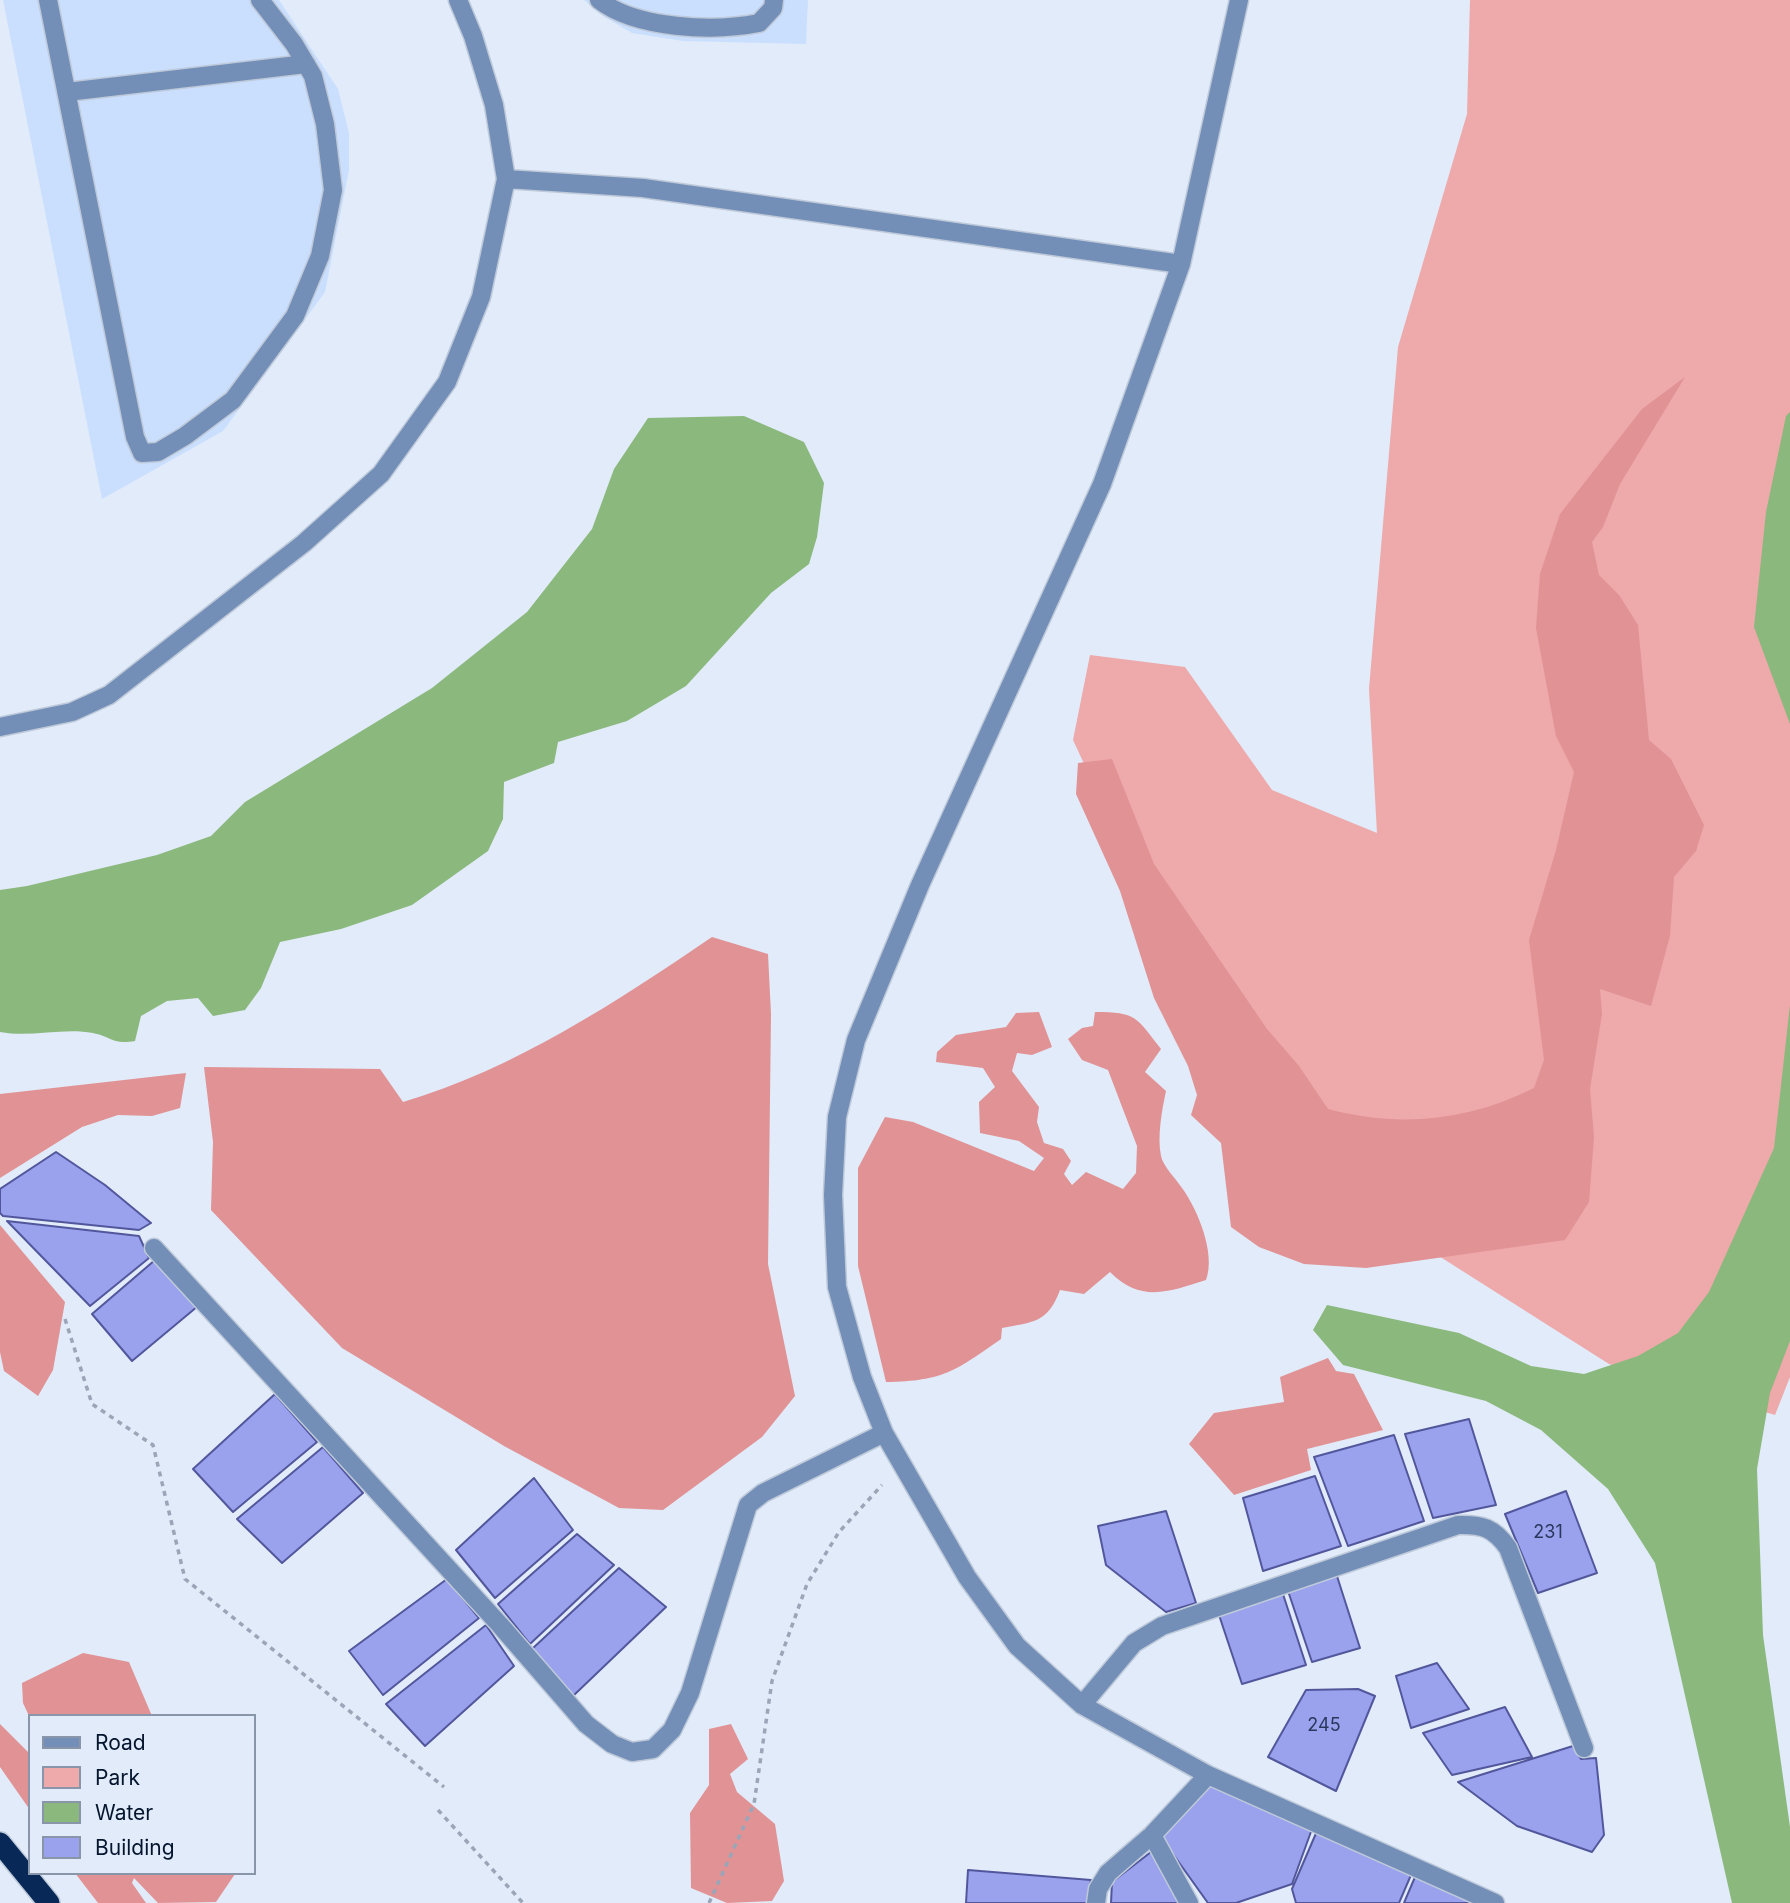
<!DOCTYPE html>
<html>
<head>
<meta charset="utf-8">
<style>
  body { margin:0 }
  #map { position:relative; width:1790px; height:1903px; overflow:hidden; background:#e1ebf9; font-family:Inter,sans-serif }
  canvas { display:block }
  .legend { position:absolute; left:28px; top:1714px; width:228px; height:161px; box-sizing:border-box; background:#e1ebf9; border:2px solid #8995a8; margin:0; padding:9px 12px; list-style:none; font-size:21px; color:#05152e }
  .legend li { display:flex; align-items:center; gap:14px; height:35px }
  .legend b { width:35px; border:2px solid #8995a8 }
</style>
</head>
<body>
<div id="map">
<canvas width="1790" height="1903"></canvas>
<ul class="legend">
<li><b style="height:9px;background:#738fb8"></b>Road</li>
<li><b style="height:19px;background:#eea9aa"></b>Park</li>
<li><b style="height:19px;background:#8bb87d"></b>Water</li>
<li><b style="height:19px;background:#9aa2ee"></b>Building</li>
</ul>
</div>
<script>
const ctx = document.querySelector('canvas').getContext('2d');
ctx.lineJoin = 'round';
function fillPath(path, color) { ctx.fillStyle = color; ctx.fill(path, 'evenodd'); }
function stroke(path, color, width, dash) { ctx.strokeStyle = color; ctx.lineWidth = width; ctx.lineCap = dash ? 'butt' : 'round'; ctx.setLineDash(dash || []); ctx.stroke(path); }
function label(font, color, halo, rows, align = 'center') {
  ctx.font = font + ' Inter,sans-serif'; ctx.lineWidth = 5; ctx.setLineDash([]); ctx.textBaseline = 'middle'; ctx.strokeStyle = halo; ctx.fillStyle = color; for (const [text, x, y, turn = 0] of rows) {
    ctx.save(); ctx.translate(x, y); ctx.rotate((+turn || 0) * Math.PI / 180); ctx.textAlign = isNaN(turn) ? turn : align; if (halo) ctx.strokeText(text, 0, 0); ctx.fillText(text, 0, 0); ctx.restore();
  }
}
fillPath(new Path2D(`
  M3 0H279L338 89 349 133V170L325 292 223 431 102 499Z
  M584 0H808L806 44 683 41 632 33 603 16Z`), '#cadffe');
fillPath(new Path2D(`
  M1470 0H1790V1377L1775 1415 1609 1364 1316 1178 1220 1055 1073 740 1090 655 1185 667 1272 790 1377 833 1369 689 1398 347 1467 114Z`), '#eea9aa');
fillPath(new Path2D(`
  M1685 377 1620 484 1603 527 1592 542 1599 575 1619 595 1638 625 1649 740 1671 759 1704 825 1696 851 1674 877 1670 936 1651 1006 1600 989 1602 1014 1590 1089 1594 1137 1589 1202 1565 1240 1366 1268 1304 1264 1259 1247 1231 1227 1221 1143 1191 1115 1197 1095 1188 1066 1154 998 1120 891 1076 794 1078 763 1112 759 1154 864 1267 1029 1299 1066 1328 1109C1398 1128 1469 1121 1534 1088L1544 1060 1529 940 1556 850 1574 772 1556 736 1536 628 1540 574 1560 514 1642 409Z
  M712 937 768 954 771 1014 768 1264 795 1396 762 1437 663 1510 619 1508 504 1446 342 1348 211 1210 213 1142 204 1067 380 1069 403 1102C513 1070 618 1001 712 937Z
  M1039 1012 1052 1047 1032 1055 1017 1053 1012 1071 1039 1107 1037 1122 1044 1143 1063 1149 1071 1161 1064 1174 1072 1185 1086 1172 1123 1189 1136 1173 1137 1146 1108 1070 1082 1060 1068 1039 1082 1028 1093 1026 1095 1012C1137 1012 1136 1017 1161 1049L1145 1072 1166 1091C1162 1110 1157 1136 1161 1156 1163 1166 1176 1179 1182 1188 1198 1210 1216 1254 1206 1280 1168 1292 1141 1303 1110 1272L1084 1294 1060 1290C1048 1323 1033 1322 1002 1328L1001 1339C955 1371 944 1381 886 1382L858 1266V1168L885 1117 913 1122 1034 1171 1044 1158 1019 1141 980 1133 979 1102 995 1087 983 1068 936 1062 937 1052 956 1035 1006 1027 1016 1013Z
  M186 1073 180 1108 152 1116 118 1115 82 1127 0 1178V1094Z
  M0 1225 65 1302 53 1370 38 1396 4 1371 0 1352Z
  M1328 1358 1336 1371 1354 1374 1383 1430 1307 1449 1311 1470 1234 1495 1189 1444 1214 1413 1284 1402 1280 1377Z
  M83 1653 129 1662 152 1716 30 1718 23 1703 22 1683Z
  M0 1724 30 1754V1810L0 1767Z
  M731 1724 748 1759 730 1774 737 1792 775 1824 784 1881 772 1901 727 1903 691 1888 690 1813 709 1785V1729Z
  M75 1873H234L235 1874 216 1902 158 1903 134 1878 132 1883 146 1903H98Z`), '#e19294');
fillPath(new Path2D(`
  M1790 412V724L1754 627 1766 512 1786 416Z
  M744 416 804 442 824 483 817 537 809 564 771 593 686 686 627 721 558 742 554 763 504 782 503 819 488 851 412 905 341 929 280 942 261 988 245 1010 213 1016 198 998 167 1001 141 1016 135 1041C113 1045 112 1037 93 1033 63 1027 31 1038 0 1032V890L27 886 157 855 211 836 245 802 432 688 527 612 592 529 614 469 648 418Z
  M1790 1005V1341L1770 1393 1757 1469 1763 1635 1790 1827V1903H1732L1655 1563 1608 1489 1541 1430 1486 1401 1343 1365 1313 1330 1327 1305 1459 1333 1531 1366 1584 1374 1638 1356 1678 1333 1709 1292 1774 1148Z`), '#8bb87d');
const building = new Path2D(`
  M56 1152 105 1185 151 1223 139 1230 3 1216 0 1213V1189Z
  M7 1221 139 1236 149 1258 90 1306Z
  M155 1260 198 1306 132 1361 92 1314Z
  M275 1394 317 1442 233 1512 193 1469Z
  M1469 1419 1496 1505 1433 1518 1405 1434Z
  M1394 1435 1424 1521 1348 1546 1314 1457Z
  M323 1447 363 1493 282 1563 237 1519Z
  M1315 1476 1341 1546 1263 1571 1243 1498Z
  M534 1478 573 1530 495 1598 456 1550Z
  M1566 1491 1597 1573 1538 1593 1505 1514Z
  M1166 1511 1196 1603 1166 1612 1106 1565 1098 1526Z
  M577 1534 614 1565 530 1644 498 1604Z
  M619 1568 666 1607 573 1696 532 1649Z
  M1336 1573 1360 1648 1312 1662 1287 1588Z
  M447 1579 479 1618 383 1695 349 1651Z
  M1282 1591 1306 1665 1242 1684 1218 1612Z
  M486 1625 514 1666 425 1746 386 1704Z
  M1437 1663 1469 1709 1411 1728 1396 1676Z
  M1358 1689 1375 1696 1336 1791 1268 1757 1306 1690Z
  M1505 1707 1532 1757 1452 1775 1423 1733Z
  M1573 1746 1581 1759 1596 1758 1604 1835 1592 1852 1517 1826 1458 1782Z
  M1211 1784 1312 1829 1292 1884 1236 1903H1208L1160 1836Z
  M1317 1831 1411 1875 1399 1903H1296L1292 1889Z
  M1151 1852 1179 1903H1111L1112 1882Z
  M968 1870 1091 1880 1087 1903H966Z
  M1415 1877 1478 1903H1404Z`);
fillPath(building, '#9aa2ee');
stroke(building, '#52579c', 2);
const minor = new Path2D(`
  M48 0 135 437 142 453 158 452 185 436 233 400 295 316 320 256 333 190 325 124 313 76 294 44 260 0
  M599 0C636 29 714 32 759 23L773 8 774 0
  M1239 0 1181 264 1102 484 920 885 856 1040 837 1117 833 1195 837 1287 862 1377 884 1433 967 1577 1017 1646 1082 1705 1208 1775 1495 1903
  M67 92 306 64
  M506 179 643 188 1181 264
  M0 727 72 712 109 695 304 543 381 474 447 382 481 297 506 179 494 105 473 36 458 0
  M154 1248 500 1625 586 1724 612 1744 632 1752 653 1749 672 1730 690 1693 748 1505 763 1493 884 1433
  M1082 1705 1134 1643 1162 1626 1458 1525C1482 1524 1494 1528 1508 1548L1584 1748
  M1152 1835 1189 1903
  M1096 1903 1098 1889 1108 1873 1152 1835 1208 1775`);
const highway = new Path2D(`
  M0 1843 49 1903`);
stroke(minor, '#bec9d9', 21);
stroke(highway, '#bec9d9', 24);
stroke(new Path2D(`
  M65 1319 92 1404 153 1445 185 1579 444 1787
  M438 1810 523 1903
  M709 1903 754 1804 772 1681 807 1584 839 1532 882 1485`), '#9aa6b8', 3.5, [5, 5]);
stroke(minor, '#738fb8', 18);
stroke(highway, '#082958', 21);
label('18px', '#2a385e', null, [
  ["231",1548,1533],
  ["245",1324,1726]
]);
</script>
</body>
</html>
